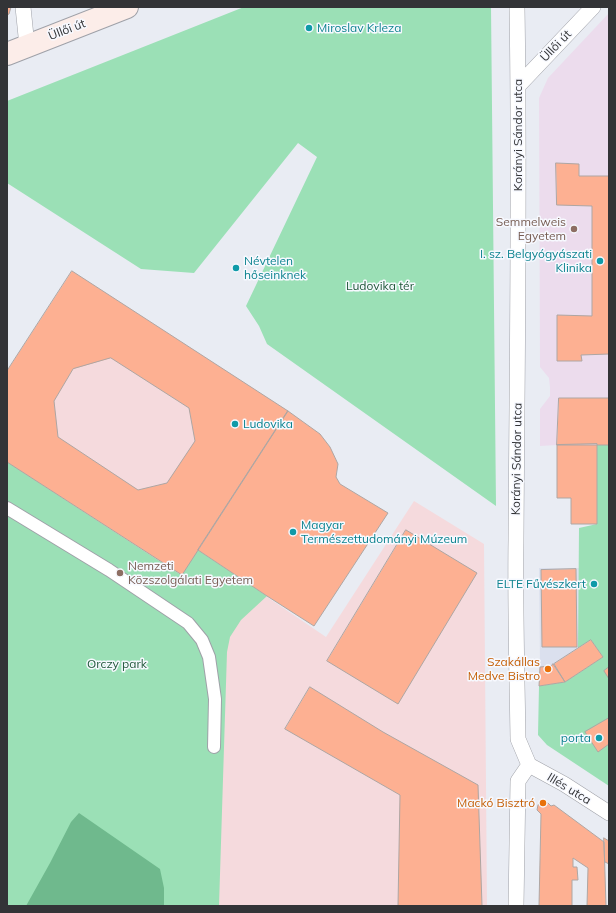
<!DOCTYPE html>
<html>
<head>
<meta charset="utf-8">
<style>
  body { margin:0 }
  #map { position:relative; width:616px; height:913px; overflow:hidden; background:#e9ecf3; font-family:Mulish,sans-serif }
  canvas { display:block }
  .frame { position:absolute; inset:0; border:8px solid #333437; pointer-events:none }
</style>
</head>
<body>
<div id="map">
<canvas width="616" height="913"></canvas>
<div class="frame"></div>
</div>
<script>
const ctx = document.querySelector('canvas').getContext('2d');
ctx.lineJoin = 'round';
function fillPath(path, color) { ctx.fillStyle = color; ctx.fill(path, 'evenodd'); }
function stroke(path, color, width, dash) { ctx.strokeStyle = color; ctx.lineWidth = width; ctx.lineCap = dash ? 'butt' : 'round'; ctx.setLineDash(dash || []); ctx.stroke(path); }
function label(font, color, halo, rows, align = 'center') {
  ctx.font = font + ' Mulish,sans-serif'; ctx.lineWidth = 3; ctx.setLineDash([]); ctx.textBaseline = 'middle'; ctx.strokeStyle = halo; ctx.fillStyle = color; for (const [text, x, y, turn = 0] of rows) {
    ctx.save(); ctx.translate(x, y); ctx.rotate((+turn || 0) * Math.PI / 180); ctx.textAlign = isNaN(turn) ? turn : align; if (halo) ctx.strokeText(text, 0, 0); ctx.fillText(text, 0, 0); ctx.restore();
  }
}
fillPath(new Path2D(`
  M539 568H579L578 647 591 640 603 657 565 682 539 686 540 665Z`), '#dbe0ee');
fillPath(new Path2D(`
  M72 271 288 411 198 550 326 637 414 501 484 544 487 906H7V371Z`), '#f5dadd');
fillPath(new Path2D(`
  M609 13V445H557L540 446V409L550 396V387L549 378 540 367 539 98 548 78Z`), '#ecdced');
fillPath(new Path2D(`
  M244 7H491L496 506 267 344 259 326 246 306 317 157 298 143 194 273 141 269 7 183V101Z
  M597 444 609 445V786L547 745 538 735 539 686 565 682 603 657 591 640 578 648 579 528 597 524Z
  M7 462 181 575 198 550 267 596 241 620 230 637 227 652 219 906H7Z`), '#9be0b6');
fillPath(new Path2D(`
  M79 813 160 869 164 888V906H26L50 863 71 822Z`), '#6fb98d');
const building = new Path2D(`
  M7 7H11L9 14 7 15Z
  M556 163 579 164V176H609V354L581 355 582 361H557V315L592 316V206L557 205Z
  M72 271 288 411 182 575 7 462V371ZM111 358 189 408 195 441 167 483 138 490 58 437 54 401 73 369Z
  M559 398H609V445H557Z
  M288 411 320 434 330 447 338 464 336 477 340 484 388 513 314 626 267 596 198 550Z
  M597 444V524H571V498H557V445Z
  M406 530 477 573 398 704 327 661Z
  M576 569 577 647H542L541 570Z
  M591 640 603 657 565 682 554 664Z
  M553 664 565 682 539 686 540 667 551 666Z
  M609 667V679L604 671Z
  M310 687 383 732 478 785 482 906H398L400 795 285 729Z
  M609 718V744L598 752 585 732Z
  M548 803 551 806 554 805 604 842 606 906H587L588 868 573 858V867H577L578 880H572V906H539L541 814 537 810 538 805Z
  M604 838 609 841V864L605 862Z`);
fillPath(building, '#fdb092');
stroke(building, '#aea6a3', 1);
const pedestrian = new Path2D(`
  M7 508 109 570 188 623 202 640 209 657 215 699 214 747`);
const minor = new Path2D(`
  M23 7 27 46
  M517 7C520 185 517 363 516 540 515 607 517 673 518 739L529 765
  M519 85 593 7
  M529 765 564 784 609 813
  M516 906 518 781 529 765`);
const secondary = new Path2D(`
  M7 54 127 7`);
stroke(pedestrian, '#9fa1a8', 14);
stroke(minor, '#9fa1a8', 16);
stroke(secondary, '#9fa1a8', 24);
stroke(pedestrian, '#fff', 12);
stroke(minor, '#fff', 15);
stroke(secondary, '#fcede9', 22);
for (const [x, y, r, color] of [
  [309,28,4,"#0f9aa8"],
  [574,229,4,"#8d6e63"],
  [600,261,4,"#0f9aa8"],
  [236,268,4,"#0f9aa8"],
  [235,424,4,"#0f9aa8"],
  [293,532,4,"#0f9aa8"],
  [120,573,4,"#8d6e63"],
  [594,584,4,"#0f9aa8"],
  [548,669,4,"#e8710a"],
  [599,738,4,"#0f9aa8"],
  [543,803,4,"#e8710a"]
]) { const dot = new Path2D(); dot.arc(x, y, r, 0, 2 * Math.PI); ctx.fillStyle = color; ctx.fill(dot); stroke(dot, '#f7f9ff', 1.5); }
label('12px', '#0d838f', '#f7f9ff', [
  ["Miroslav Krleza",317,28],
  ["I. sz. Belgyógyászati",592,254,"right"],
  ["Klinika",592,268,"right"],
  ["Névtelen",244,261],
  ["hőseinknek",244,275],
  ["Ludovika",243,424],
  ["Magyar",301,525],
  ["Természettudományi Múzeum",301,539],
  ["ELTE Fűvészkert",586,584,"right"],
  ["porta",591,738,"right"]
], 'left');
label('12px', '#333437', '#f7f9ff', [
  ["Üllői út",67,30,-21],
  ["Üllői út",556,46,-46],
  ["Korányi Sándor utca",518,135,-90],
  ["Korányi Sándor utca",517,459,-89],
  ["Illés utca",569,789,31]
]);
label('12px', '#785e54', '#f7f9ff', [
  ["Semmelweis",566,222],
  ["Egyetem",566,236],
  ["Nemzeti",128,566,"left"],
  ["Közszolgálati Egyetem",128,580,"left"]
], 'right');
label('12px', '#21593b', '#f7f9ff', [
  ["Ludovika tér",380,286],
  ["Orczy park",117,664]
]);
label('12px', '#c56008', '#f7f9ff', [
  ["Szakállas",540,662],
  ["Medve Bistro",540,676],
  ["Mackó Bisztró",535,803]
], 'right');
</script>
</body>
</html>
